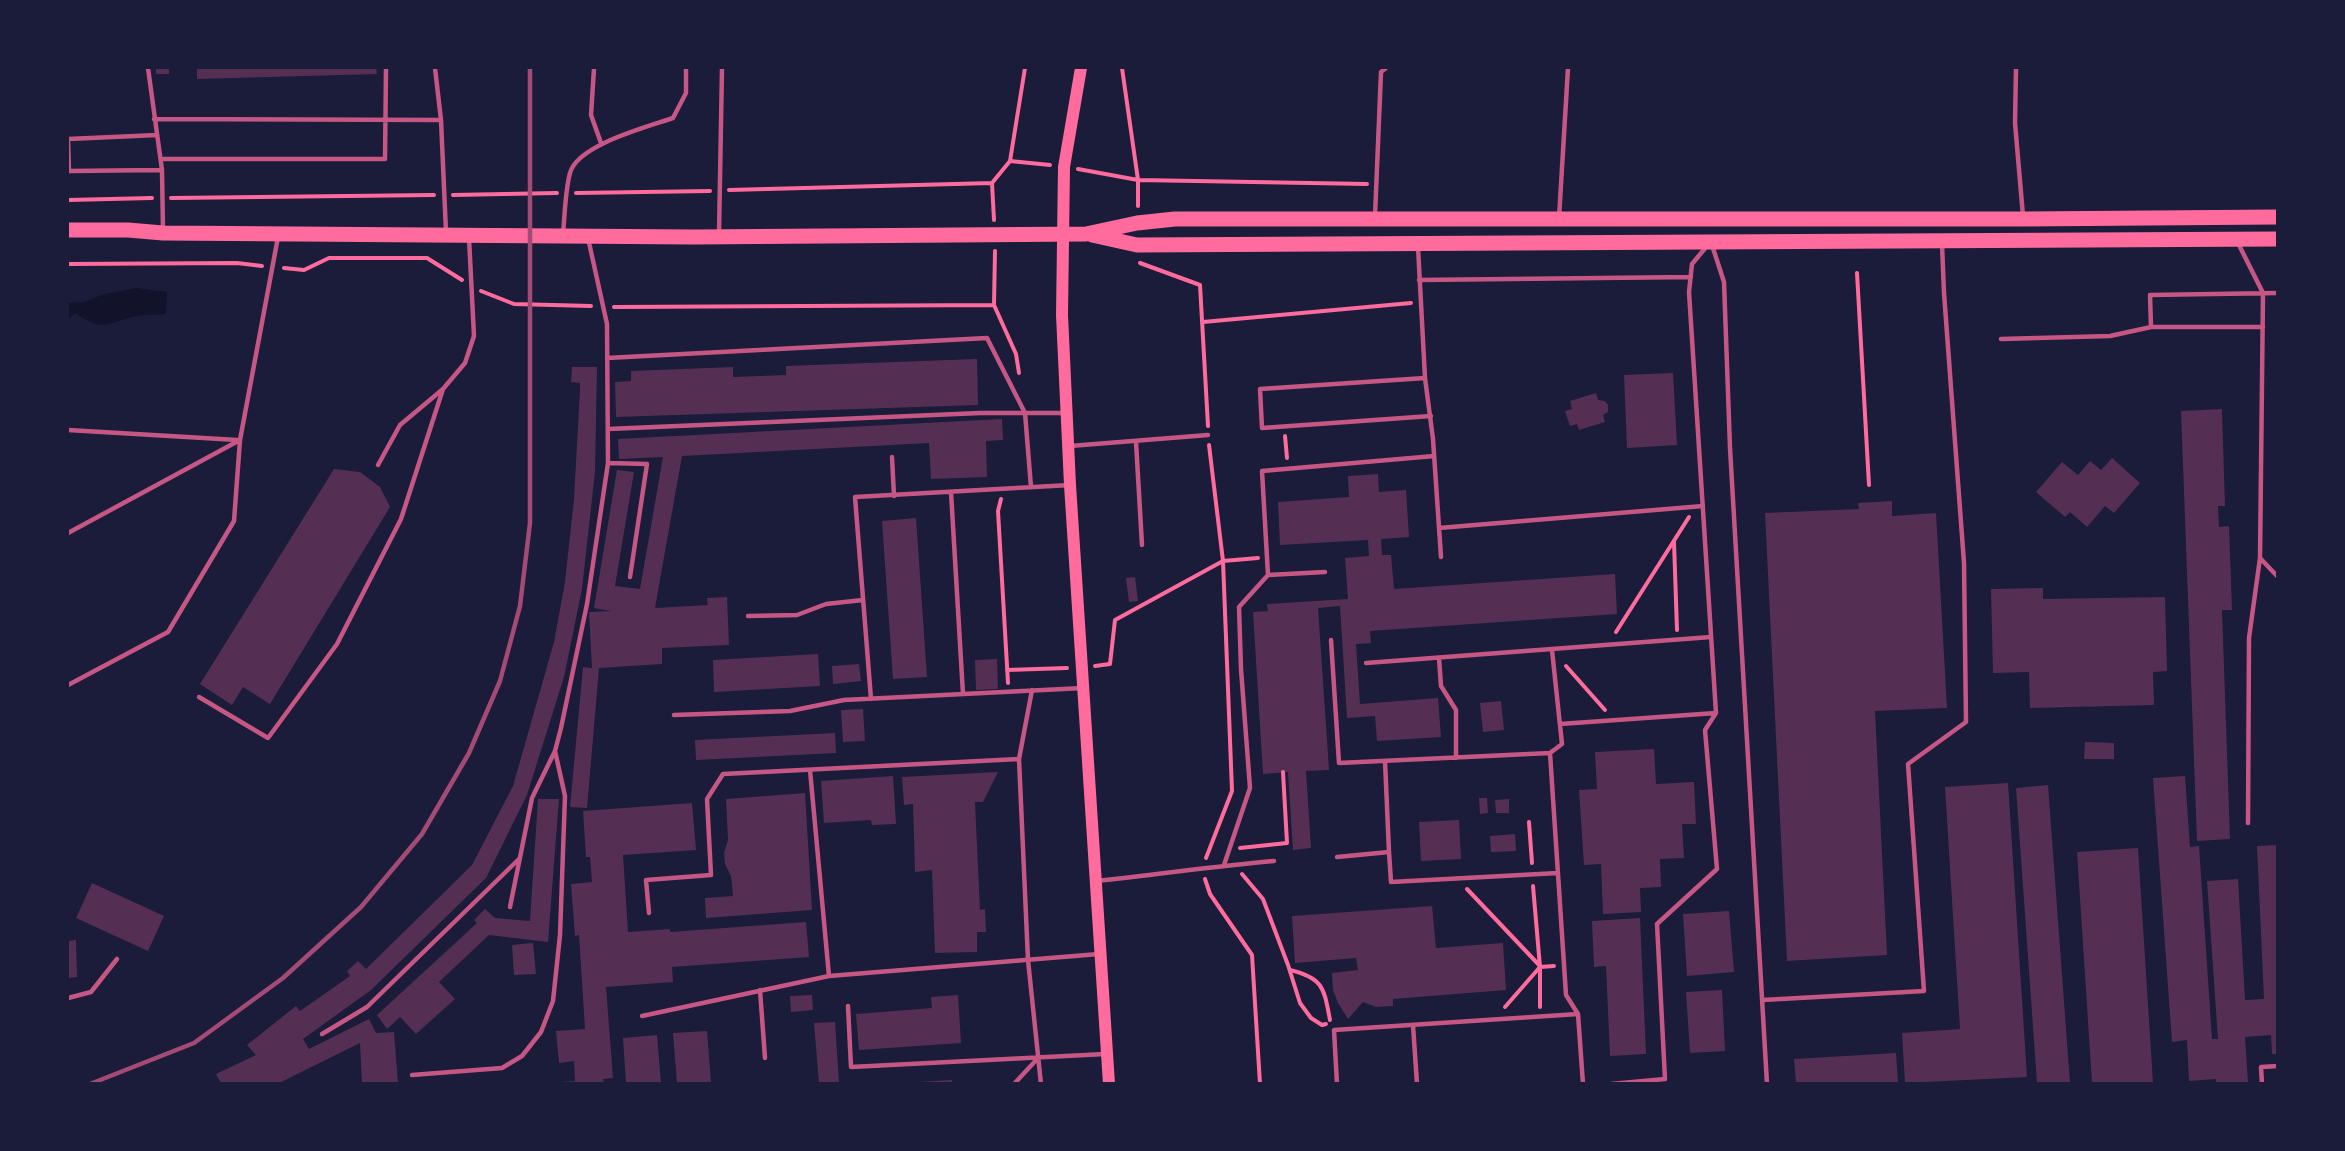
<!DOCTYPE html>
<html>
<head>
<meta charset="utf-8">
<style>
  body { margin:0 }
  #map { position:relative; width:2345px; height:1151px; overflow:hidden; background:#1b1b3a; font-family:Raleway,sans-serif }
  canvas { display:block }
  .frame { position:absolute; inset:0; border:69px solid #1b1b3a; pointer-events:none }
</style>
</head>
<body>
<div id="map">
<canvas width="2345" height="1151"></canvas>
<div class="frame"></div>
</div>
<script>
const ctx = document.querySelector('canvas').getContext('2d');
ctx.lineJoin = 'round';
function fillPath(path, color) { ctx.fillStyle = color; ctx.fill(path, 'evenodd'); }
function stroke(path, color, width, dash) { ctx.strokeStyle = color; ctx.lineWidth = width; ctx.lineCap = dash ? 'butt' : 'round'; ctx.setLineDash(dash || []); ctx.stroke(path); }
fillPath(new Path2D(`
  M136 288 167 292 166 314C155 315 143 314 132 317 104 325 102 331 75 313L68 319V303L85 302 101 295Z`), '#12122b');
fillPath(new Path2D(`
  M156 68H169V74H156Z
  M197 68H376L377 74 197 79Z
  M977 359 978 405 616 417 615 382 631 381V371L733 367V377L786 375V366Z
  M572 367H597L595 472 582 589 564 677 527 795 486 878 371 990 303 1039 309 1049 369 1019 376 1033 394 1032 398 1083H362L360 1043 279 1083H221L216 1074 256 1055 247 1045 296 1006 300 1011 350 976 347 971 358 961 366 969 472 865 513 786 554 642 565 582 574 499 580 390V383L571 382Z
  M1673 373 1677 445 1627 448 1624 375Z
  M1596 393 1598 400 1605 401 1608 405V412L1603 415 1605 422 1579 430 1577 424 1570 426 1565 411 1572 409 1570 401Z
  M2222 409 2225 506H2218L2219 527 2229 526 2232 610H2222L2230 839 2197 841 2181 411Z
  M1002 419 1003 440 986 441 987 477 931 479 929 443 682 456 655 608 708 605 707 598 727 597 729 645 662 648V664L599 668 587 808 570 807 583 667 592 668 589 612 611 611 594 608 617 470 634 472 615 586 640 589 663 457 619 459 618 439Z
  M2112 458 2140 483 2114 513 2105 506 2087 527 2070 512 2065 517 2036 492 2062 462 2078 475 2090 461 2101 470Z
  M334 469 360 472 380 487 390 507 270 704 243 687 232 705 200 684Z
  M1378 474 1379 492 1406 490 1409 537 1381 539 1382 555H1391L1394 589 1615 574 1617 614 1370 631 1371 643 1356 644 1360 704 1438 698 1441 737 1377 741 1375 716 1347 718 1340 606 1318 608 1329 770 1306 771 1311 848 1293 850 1288 772 1263 774 1253 612 1268 611 1267 604 1348 599 1345 558 1369 556 1368 540 1280 545 1278 502 1349 497 1348 476Z
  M1892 501V516L1936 513 1947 708 1875 711 1887 955 1787 961 1765 513 1859 509 1858 503Z
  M916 518 927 677 893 679 882 521Z
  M1135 577 1138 601 1129 602 1126 578Z
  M2043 588V599L2165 597 2167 671 2153 672 2154 705 2030 708 2029 672 1993 673 1991 589Z
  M818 654 820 686 714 692 713 660Z
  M997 659 998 689 976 690 975 660Z
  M859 664 861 681 833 684 832 666Z
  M1501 701 1504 730 1483 732 1480 703Z
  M863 709 865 741 843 742 841 710Z
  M835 733 836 753 696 760 695 740Z
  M2085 742 2114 743V759H2084Z
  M1654 749 1656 784 1694 782 1696 824H1682L1684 858 1660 859 1661 887 1640 888 1641 912 1603 914 1601 864 1584 865 1579 790 1597 789 1595 752Z
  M998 772 983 802H975L980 910 985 909 986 932H977V952L935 953 932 870 915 872 913 804 904 805 902 777Z
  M893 776 896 824 872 825 871 820 824 823 821 781Z
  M2185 776 2190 847 2199 846 2212 1039H2218L2207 881 2238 879 2245 1000 2264 999 2257 846 2277 845V1054H2272L2271 1035 2245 1037 2248 1083H2216V1079L2189 1081 2187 1040 2172 1042 2153 778Z
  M2008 783 2027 1077 1905 1083 1902 1033 1960 1029 1945 787Z
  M2048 785 2070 1083H2037L2016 788Z
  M805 793 812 910 706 918 705 898 733 896 731 876 725 864 724 853 728 840 726 799Z
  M1479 798H1487L1488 813 1480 814Z
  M538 799H559L548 942 489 935 439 982 455 999 416 1034 400 1017 387 1029 377 1015 477 923 474 920 485 909 495 918 530 921Z
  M1509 799V813H1496L1495 800Z
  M692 803 696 850 623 855 628 932 670 929V932L806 922 809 957 672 967 673 982 606 987 613 1078 603 1079 604 1083H562V1082L575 1081 574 1061 559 1063 556 1031 585 1029 579 935 575 936 571 884 592 882 590 857H586L583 811Z
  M1459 820 1461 859 1421 861 1419 822Z
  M1515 834 1516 851 1491 852 1490 836Z
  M2138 848 2153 1083H2092L2077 852Z
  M92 883 164 916 148 951 76 918Z
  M1432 906 1436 948 1503 943 1506 990 1393 999V1006L1376 1007 1363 1002 1348 1019 1338 1003 1333 990 1332 973 1358 970 1356 958 1295 963 1292 916Z
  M1729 911 1734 972 1687 976 1683 914Z
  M1640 918 1646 1054 1610 1056 1606 966 1594 967 1592 921Z
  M76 940 77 977 68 978V941Z
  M533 943 536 974 514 975 512 945Z
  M1722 990 1725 1051 1690 1053 1686 992Z
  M812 995 813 1010 791 1012 790 996Z
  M958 995 961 1043 859 1050 856 1014 932 1008 931 997Z
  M835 1022 839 1083H819L814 1023Z
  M707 1031 711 1083H677L673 1033Z
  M657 1035 661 1083H626L623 1038Z
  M1896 1053 1898 1083H1796L1794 1059Z
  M952 1080V1083H918V1082Z`), '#542f53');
stroke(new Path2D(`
  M1122 68 1138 180V206
  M1010 161 1050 165
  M1078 169 1138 180 1367 184
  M729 190 992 183
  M576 193 710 191
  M453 195 557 193
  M171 198 434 195
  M68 200 152 198
  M994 220 992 183 1010 161 1025 68
  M995 251 994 305 1016 354 1019 373
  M1140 263 1200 285 1208 426
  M68 264 237 263 262 266
  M284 268 304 270 329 258H427L462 280
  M1857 273 1869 485
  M481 291 514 304 591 306
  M614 307 994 305
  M1203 322 1411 303
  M1285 436 1287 458
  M1001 499 998 511 1008 683
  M1674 542 1677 630
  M1616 632 1689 517
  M1095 666 1110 664 1115 620 1223 561 1258 558
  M1566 666 1605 710
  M1007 670 1067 668
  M1529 822 1532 863
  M1240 848 1287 843 1283 772
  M1206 858 1232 791 1223 561 1209 445
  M1242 874 1263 899 1288 965 1300 1003 1311 1018 1322 1025 1326 1024
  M1205 879 1210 894 1252 955 1260 1084
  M1533 886 1540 967V1007
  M1467 889 1540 966
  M1290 970C1324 978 1324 989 1330 1020
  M1505 1007 1540 967 1554 966`), '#ff6b9d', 4);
stroke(new Path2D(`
  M148 68 162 170 163 230
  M435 68 441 120 446 232
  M2016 68 2015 123 2023 216
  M594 69 591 115 601 143
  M154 119 441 120
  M157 135 68 139 69 171 162 170
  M161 159H385L386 68
  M1375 216 1381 72 1386 68
  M1559 218 1568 68
  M563 233C565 214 565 192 570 173 577 145 647 127 673 118L686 93V68
  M719 234 722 68
  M2237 241 2263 293 2260 558 2249 638 2248 823
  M1712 245 1724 282 1730 448 1767 1084
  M1418 247 1425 378 1433 439 1441 557
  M1419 280 1691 277
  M2151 327 2150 295 2278 293
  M2001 339 2110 336 2151 327H2263
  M607 358 987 338 1025 413 1031 487
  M1425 378 1260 389 1262 428 1431 416
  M608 429 980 413H1067
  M68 430 237 440
  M1136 442 1142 545
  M1070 446 1208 435
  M892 457 894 496
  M608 463 647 464 630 577
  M378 465 400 425 443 389 465 363 474 336 469 238
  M951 492 963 694
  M1439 528 1703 506
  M68 533 240 440
  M2260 558 2278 577
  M1325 572 1268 575 1262 471 1434 456
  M748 616 797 615 826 604 863 600
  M1331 640 1339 763 1550 753
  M1552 650 1562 744 1550 753 1566 995 1578 1014 1583 1084
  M1439 658 1441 686 1456 710V758
  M1366 663 1711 637
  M68 685 168 632 234 521 240 440 278 237
  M1032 690 1019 759 1028 960 1041 1084
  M199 697 268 738 337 644 401 519 443 389
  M871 699 855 497 1070 485
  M674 715 790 711 844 700 1083 688
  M1560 724 1716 713
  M810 770 829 976
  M1389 852 1391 882 1558 873
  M1337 857 1389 852 1385 761
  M1224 865 1250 788 1241 669 1239 607 1268 575
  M1096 881C1156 875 1214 866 1274 861
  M510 907 532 798 555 751 561 728 587 604 608 463 607 324 588 238
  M649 913 646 880 711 875 707 799 723 774 1019 759
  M760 990 765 1058
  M68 998 91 992 117 959
  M1763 1000 1924 991 1908 764 1966 722 1964 563 1944 293 1942 244
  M848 1006 851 1067 1105 1054
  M642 1016 829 976 1099 954
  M1413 1025 1417 1084
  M322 1034 367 1007 520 858
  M412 1075 502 1068 522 1056 541 1032 553 1001 560 935 565 796 555 751
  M1014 1084 1039 1057
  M1337 1084 1334 1030 1578 1014
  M1611 1084 1665 1079 1657 924 1717 869 1705 730 1716 713 1689 292 1692 264 1707 246
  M2262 1084 2261 1067 2278 1066`), '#c65784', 4.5);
stroke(new Path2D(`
  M1081 68 1064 167 1062 315 1070 485 1109 1084`), '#ff6b9d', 12);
stroke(new Path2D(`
  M68 230H128L163 233 694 237 1086 234 1137 223 1175 219H2023L2278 217
  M1092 235 1137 245 2278 239`), '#ff6b9d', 15);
stroke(new Path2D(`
  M90 1084 194 1043 283 978 361 907 422 834 469 753 500 681 520 606 530 523V68`), '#a44b75', 4.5);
</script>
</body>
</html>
